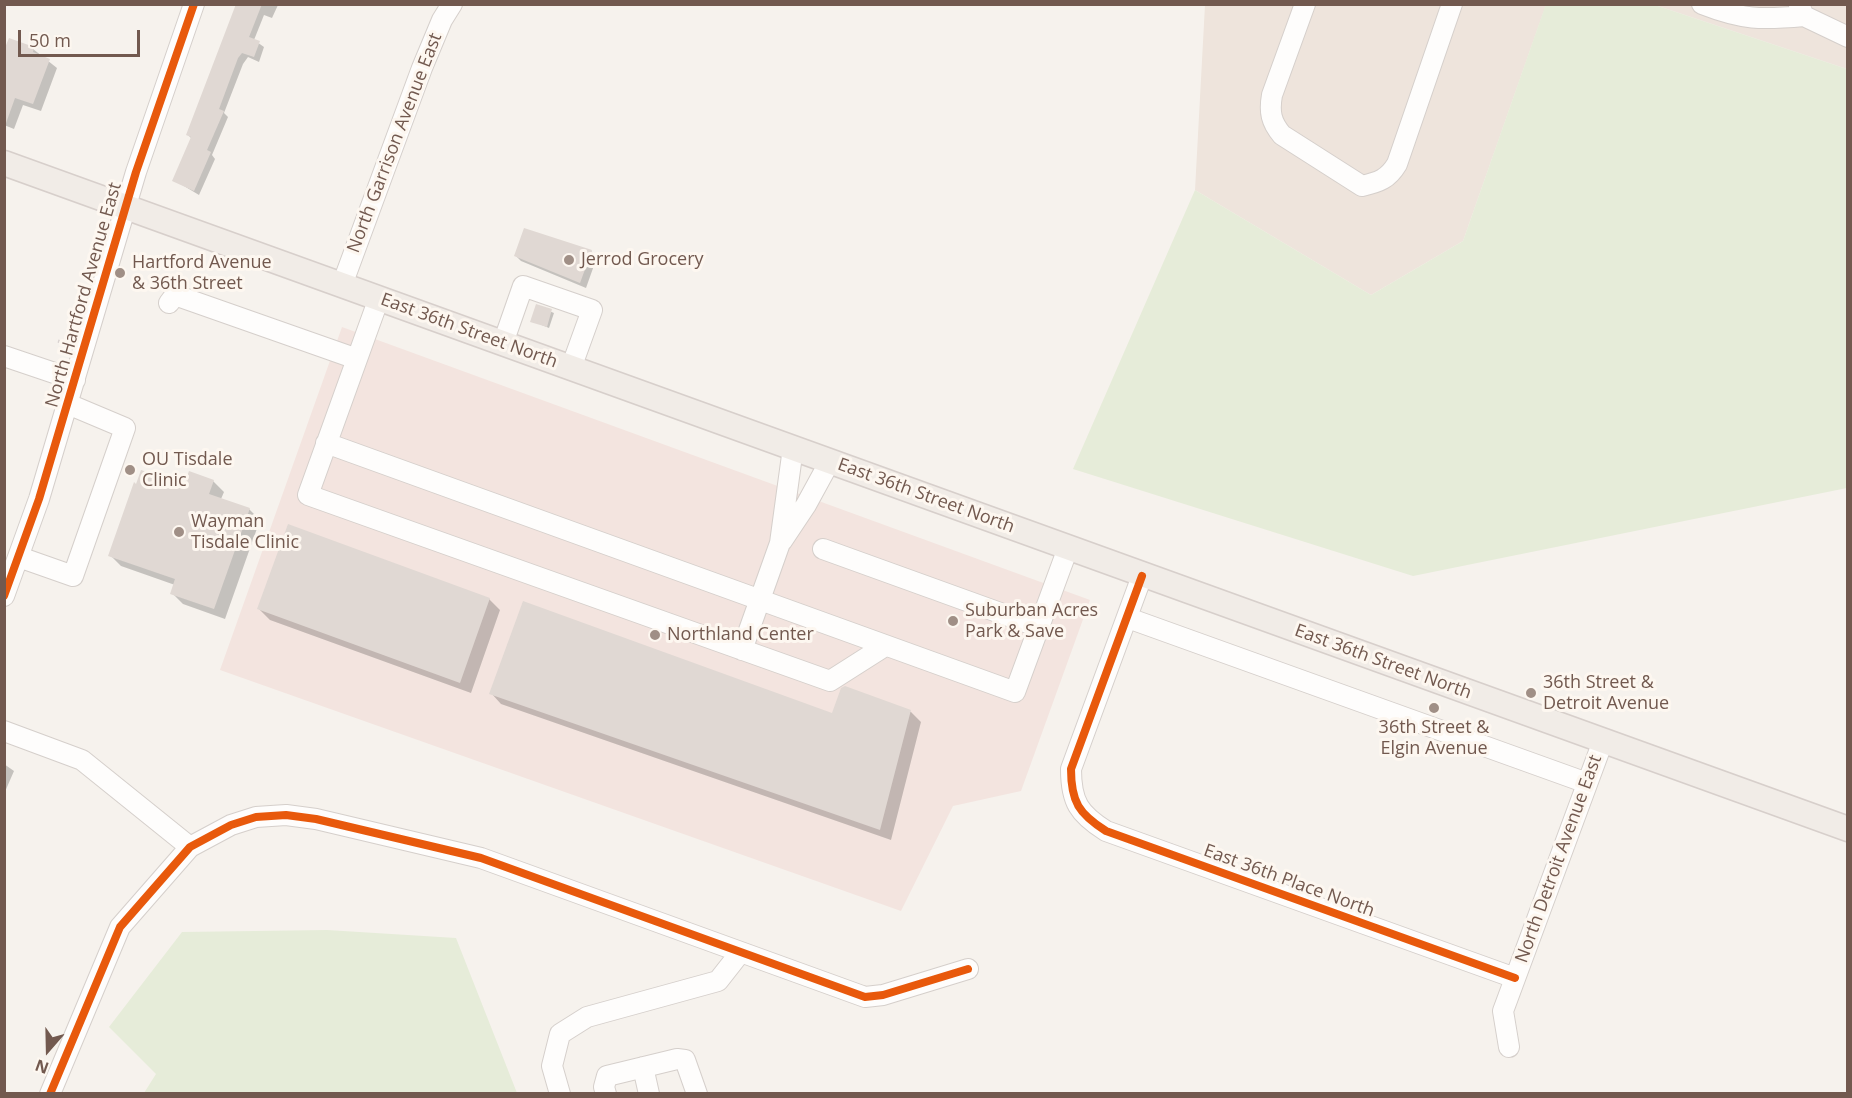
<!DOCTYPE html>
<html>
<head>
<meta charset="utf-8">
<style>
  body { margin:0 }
  #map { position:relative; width:1852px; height:1098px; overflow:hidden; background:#f6f2ed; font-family:"Open Sans",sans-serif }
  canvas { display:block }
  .frame { position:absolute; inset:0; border:6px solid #72594f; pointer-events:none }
  .north { position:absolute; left:18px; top:1020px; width:60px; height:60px; -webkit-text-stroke:4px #fdf7f0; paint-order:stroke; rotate:200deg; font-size:16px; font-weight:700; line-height:24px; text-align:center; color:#72594f }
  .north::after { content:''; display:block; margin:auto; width:21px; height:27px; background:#72594f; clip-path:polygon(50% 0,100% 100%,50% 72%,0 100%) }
  .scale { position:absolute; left:18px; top:30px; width:122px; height:27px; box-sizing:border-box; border:3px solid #72594f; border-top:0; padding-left:8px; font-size:18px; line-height:21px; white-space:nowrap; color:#72594f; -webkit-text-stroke:4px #fdf7f0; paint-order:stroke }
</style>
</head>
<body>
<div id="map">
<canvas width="1852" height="1098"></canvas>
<div class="frame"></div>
<div class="north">N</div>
<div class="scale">50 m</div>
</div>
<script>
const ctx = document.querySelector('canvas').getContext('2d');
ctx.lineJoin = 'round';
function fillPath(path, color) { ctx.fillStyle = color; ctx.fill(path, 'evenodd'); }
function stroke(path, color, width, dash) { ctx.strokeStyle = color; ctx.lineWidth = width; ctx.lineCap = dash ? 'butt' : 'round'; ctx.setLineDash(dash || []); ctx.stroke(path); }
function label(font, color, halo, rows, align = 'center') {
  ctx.font = font + ' "Open Sans",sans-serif'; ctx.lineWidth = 6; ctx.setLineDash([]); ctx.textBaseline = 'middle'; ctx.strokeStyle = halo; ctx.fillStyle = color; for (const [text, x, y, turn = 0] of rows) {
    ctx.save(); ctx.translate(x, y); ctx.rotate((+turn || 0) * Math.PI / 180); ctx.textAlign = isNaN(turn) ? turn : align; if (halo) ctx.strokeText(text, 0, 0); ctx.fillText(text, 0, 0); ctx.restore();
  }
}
fillPath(new Path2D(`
  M1205 5H1546L1463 241 1371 295 1195 190Z
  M1655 5H1847V69Z`), '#eee4dc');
fillPath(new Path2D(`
  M342 327 1090 600 1021 791 953 806 901 911 220 670Z`), '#f3e4df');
fillPath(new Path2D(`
  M1546 4 1655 5 1847 69V488L1413 576 1073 469 1195 190 1371 295 1463 241Z
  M327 930 456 938 517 1093H144L156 1074 109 1027 182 932Z`), '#e6ecd9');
fillPath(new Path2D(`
  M237 4 278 5 272 18 264 15 254 40 264 47 259 62 248 57 243 64 224 113 228 117 212 155 215 159 199 195 174 180 192 139 188 135Z
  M33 49 57 68 41 111 23 105 14 129 4 125V55Z
  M591 251 597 257 586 288 521 261 515 255Z
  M537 306 554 313 549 328 532 321Z
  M213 481 224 492 221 499 249 509 260 520 225 619 183 604 172 593 175 585 121 566 110 555 185 487Z
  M489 599 500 610 471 693 270 620 259 609Z
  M845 688 911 712 921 722 891 840 501 704 491 693 833 715Z
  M4 764 14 771 4 794Z`), '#0003');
fillPath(new Path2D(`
  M236 4H262L249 37 260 41 254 57 242 53 238 58 219 109 224 111 207 150 211 152 194 191 172 181 191 137 186 135Z
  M9 38 34 47 33 52 50 59 33 104 15 98 6 123 4 50Z
  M524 228 592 250 580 283 514 256Z
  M536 304 552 309 547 327 530 322Z
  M141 470 184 485 189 471 214 480 209 494 250 508 214 609 170 594 175 579 108 556 134 482 136 484Z
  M288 524 490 598 460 683 257 609Z
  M523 601 832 713 841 688 845 686 911 710 880 830 489 694Z`), '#e0d8d3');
const minor = new Path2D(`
  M1305 4 1272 95C1269 112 1271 122 1282 135L1362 186C1379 182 1388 179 1397 164L1452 4
  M1702 4C1743 20 1761 20 1804 16
  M1799 5 1804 16 1848 37
  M342 285 422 68 442 20 452 4
  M379 298 308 495 830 681 885 646
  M169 303 175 295 357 359
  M503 343 523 286 592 310 571 368
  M4 356 75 380
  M326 443 1015 692 1068 548
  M782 541 806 505 830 461
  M823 549 1039 627
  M19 557 73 576 125 428 68 404
  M1142 576 1071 769C1071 802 1079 814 1106 831L1515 978
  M4 596 39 499 136 172 194 4
  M1128 618 1587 783
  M742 650 780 543 793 448
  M4 731 82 760 190 847
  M1509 1047 1503 1011 1603 741
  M643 1067 649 1094
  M50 1094 120 927 190 847 231 825 256 817 286 815 316 819 481 858 865 997 883 995 968 969
  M560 1094 552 1066 560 1034 587 1017 718 981 740 953
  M606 1094 604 1087 607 1076 677 1059 685 1060 697 1094`);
const major = new Path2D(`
  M4 163 1848 829`);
stroke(minor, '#d5cfcb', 22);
stroke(major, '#d7cfcb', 27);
stroke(new Path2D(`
  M58 341 67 344`), '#d9d2d0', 3, [1.5, 4.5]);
stroke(minor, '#fefdfc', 20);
stroke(major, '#f1ece7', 24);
stroke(new Path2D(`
  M1142 576 1071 769C1071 802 1079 814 1106 831L1515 978
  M4 596 39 499 136 172 194 4
  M50 1094 120 927 190 847 231 825 256 817 286 815 316 819 481 858 865 997 883 995 968 969`), '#e8590c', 8);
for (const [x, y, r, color] of [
  [569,260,6,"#a08f86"],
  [120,273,6,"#a08f86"],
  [130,470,6,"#a08f86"],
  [179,532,6,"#a08f86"],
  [953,621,6,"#a08f86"],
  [655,635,6,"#a08f86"],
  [1531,693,6,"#a08f86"],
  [1434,708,6,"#a08f86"]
]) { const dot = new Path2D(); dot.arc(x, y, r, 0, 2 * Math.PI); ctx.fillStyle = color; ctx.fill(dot); stroke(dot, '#fdf7f0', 2); }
label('18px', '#72594f', '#fdf7f0', [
  ["North Garrison Avenue East",395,143,-69],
  ["North Hartford Avenue East",84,295,-74],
  ["East 36th Street North",469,331,20],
  ["East 36th Street North",926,496,20],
  ["East 36th Street North",1383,662,20],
  ["North Detroit Avenue East",1559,859,-70],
  ["East 36th Place North",1289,881,20]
]);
label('18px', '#72594f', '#fdf7f0', [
  ["Jerrod Grocery",581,260],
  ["Hartford Avenue",132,263],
  ["& 36th Street",132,284],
  ["OU Tisdale",142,460],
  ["Clinic",142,481],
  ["Wayman",191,522],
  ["Tisdale Clinic",191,543],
  ["Suburban Acres",965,611],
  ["Park & Save",965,632],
  ["Northland Center",667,635],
  ["36th Street &",1543,683],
  ["Detroit Avenue",1543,704],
  ["36th Street &",1434,728,"center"],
  ["Elgin Avenue",1434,749,"center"]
], 'left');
</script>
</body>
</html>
